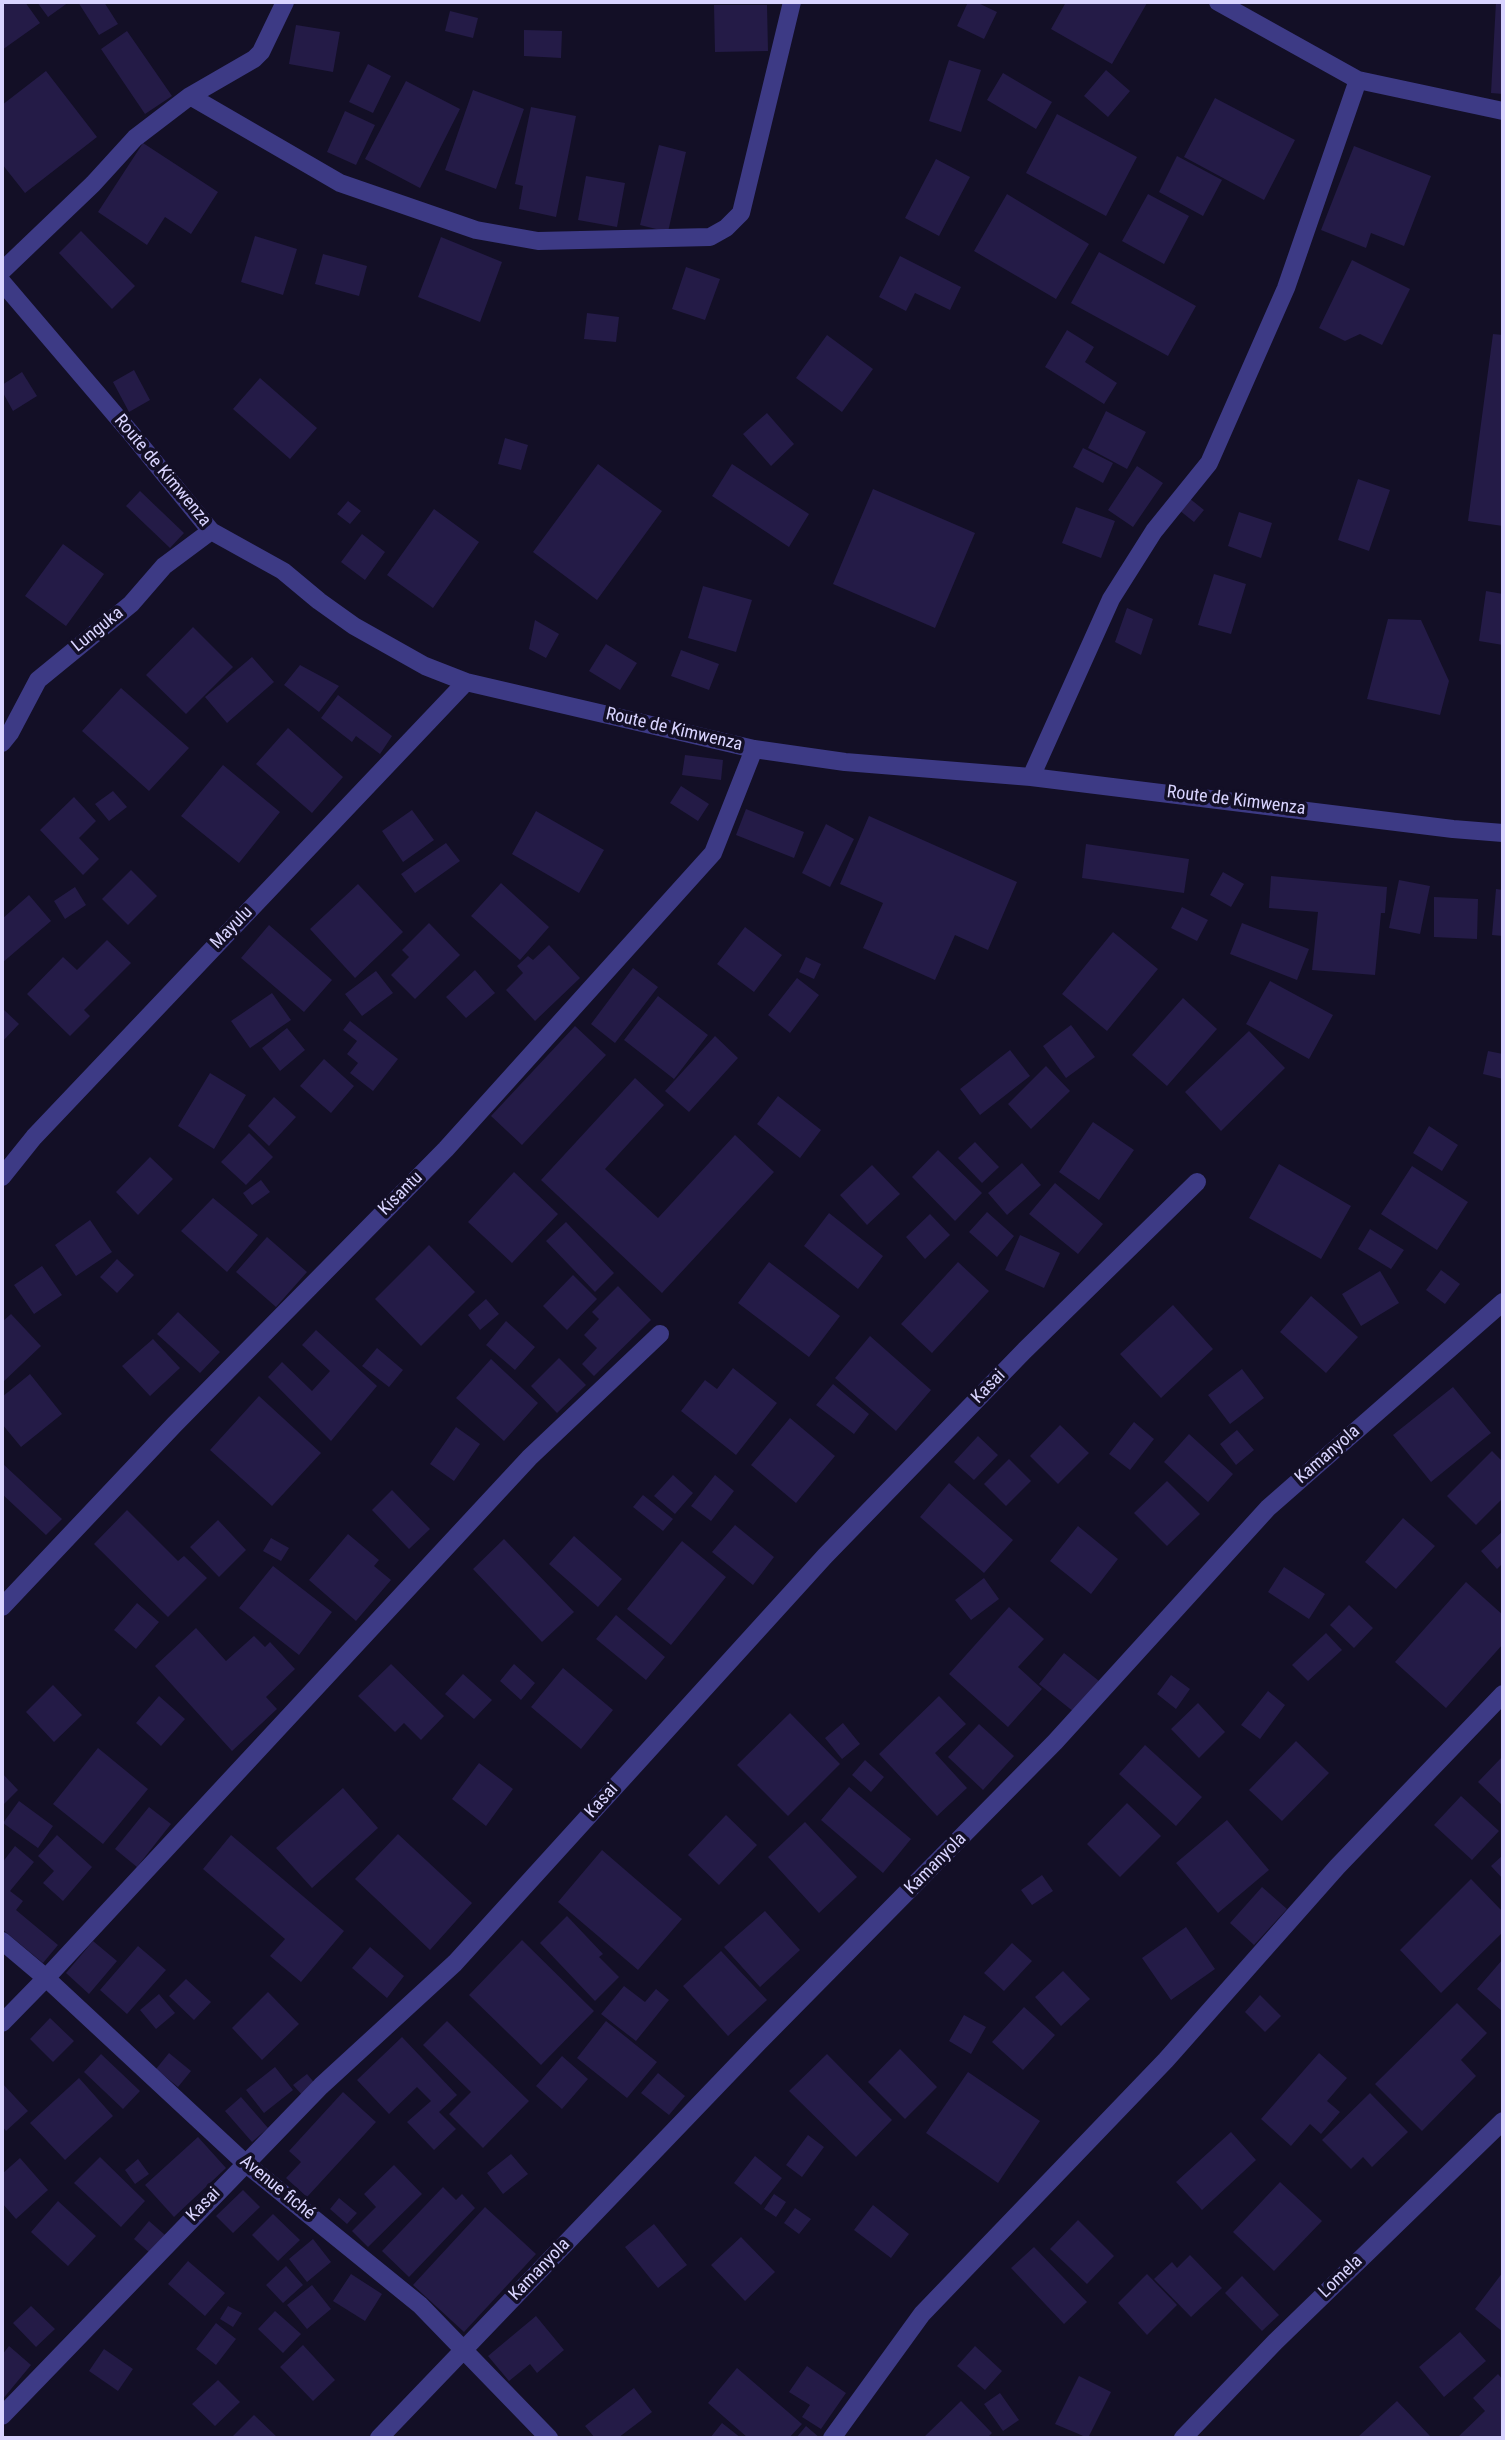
<!DOCTYPE html>
<html>
<head>
<meta charset="utf-8">
<style>
  body { margin:0 }
  #map { position:relative; width:1505px; height:2440px; overflow:hidden; background:#130f26; font-family:"Roboto Condensed",sans-serif }
  canvas { display:block }
  .frame { position:absolute; inset:0; border:4px solid #d9d4ff; pointer-events:none }
</style>
</head>
<body>
<div id="map">
<canvas width="1505" height="2440"></canvas>
<div class="frame"></div>
</div>
<script>
const ctx = document.querySelector('canvas').getContext('2d');
ctx.lineJoin = 'round';
function fillPath(path, color) { ctx.fillStyle = color; ctx.fill(path, 'evenodd'); }
function stroke(path, color, width, dash) { ctx.strokeStyle = color; ctx.lineWidth = width; ctx.lineCap = dash ? 'butt' : 'round'; ctx.setLineDash(dash || []); ctx.stroke(path); }
function label(font, color, halo, rows, align = 'center') {
  ctx.font = font + ' "Roboto Condensed",sans-serif'; ctx.lineWidth = 7; ctx.setLineDash([]); ctx.textBaseline = 'middle'; ctx.strokeStyle = halo; ctx.fillStyle = color; for (const [text, x, y, turn = 0] of rows) {
    ctx.save(); ctx.translate(x, y); ctx.rotate((+turn || 0) * Math.PI / 180); ctx.textAlign = isNaN(turn) ? turn : align; if (halo) ctx.strokeText(text, 0, 0); ctx.fillText(text, 0, 0); ctx.restore();
  }
}
fillPath(new Path2D(`
  M2 2H25L40 23 2 50Z
  M37 2H69L48 17Z
  M78 2H104L118 24 99 35Z
  M968 2H976L997 12 984 39 957 26Z
  M1066 2H1144L1147 3 1112 64 1051 29Z
  M1496 2H1503V94L1491 93Z
  M714 5H767L768 51 715 52Z
  M450 11 478 18 473 38 445 31Z
  M296 25 340 32 333 72 289 64Z
  M524 30 562 31 561 58 524 56Z
  M127 31 172 96 145 114 101 49Z
  M949 60 981 70 961 132 929 121Z
  M368 64 391 76 373 113 349 102Z
  M1106 70 1130 91 1108 117 1084 96Z
  M46 71 97 137 25 193 2 164V105Z
  M1003 73 1052 102 1036 129 987 100Z
  M406 81 460 109 420 188 365 159Z
  M473 90 524 109 496 189 445 170Z
  M1215 98 1295 140 1264 200 1184 157Z
  M531 107 576 116 556 217 519 209 523 186 515 184Z
  M345 111 375 125 356 165 327 152Z
  M1057 114 1137 157 1106 216 1026 173Z
  M143 143 218 192 191 234 165 217 147 245 98 212Z
  M659 145 686 152 668 232 640 225Z
  M1354 146 1431 176 1404 246 1371 233 1366 248 1321 230Z
  M1177 156 1222 180 1203 216 1159 192Z
  M936 159 970 177 939 236 905 218Z
  M586 176 625 183 617 227 578 220Z
  M1007 194 1089 244 1056 299 974 251Z
  M1148 194 1189 216 1164 264 1122 241Z
  M81 231 135 286 112 309 59 253Z
  M255 236 297 249 283 295 241 282Z
  M441 237 502 262 480 322 418 297Z
  M1099 252 1196 306 1168 356 1071 303Z
  M323 254 367 266 359 296 315 284Z
  M900 256 961 287 950 310 915 293 906 311 879 297Z
  M1352 260 1410 289 1382 345 1360 334 1345 341 1319 328Z
  M686 267 720 279 705 320 672 309Z
  M587 313 619 317 616 342 584 339Z
  M1067 330 1094 347 1085 362 1117 383 1104 404 1045 367Z
  M1493 334 1503 335V526L1468 521Z
  M827 335 873 369 842 412 796 378Z
  M134 370 150 400 129 412 113 382Z
  M22 372 37 396 13 411 2 391V385Z
  M260 378 317 428 290 459 233 409Z
  M1106 411 1146 432 1127 469 1088 448Z
  M767 413 794 444 771 466 743 434Z
  M505 438 528 445 521 470 498 464Z
  M1083 448 1113 463 1103 483 1073 467Z
  M598 464 662 511 597 600 533 552Z
  M732 464 809 514 789 547 712 496Z
  M1137 466 1163 483 1133 527 1108 510Z
  M1358 479 1390 490 1369 551 1338 540Z
  M873 489 975 533 935 628 833 584Z
  M140 491 184 533 170 548 126 506Z
  M1189 498 1204 510 1194 522 1179 510Z
  M348 501 361 511 350 524 337 514Z
  M1076 507 1115 521 1101 558 1062 543Z
  M434 509 479 542 433 608 387 575Z
  M1239 512 1272 523 1261 558 1228 546Z
  M362 534 385 552 365 580 341 562Z
  M63 544 104 574 66 626 25 596Z
  M1214 574 1246 584 1231 634 1198 625Z
  M703 586 752 600 736 652 688 638Z
  M1486 591 1503 594V645L1479 641Z
  M1127 608 1153 619 1141 655 1115 642Z
  M1388 619 1421 620 1449 681 1440 715 1367 699Z
  M535 620 559 634 546 658 529 649Z
  M193 627 233 667 186 714 146 675Z
  M606 644 637 663 620 690 589 671Z
  M681 650 719 664 709 690 671 676Z
  M252 657 274 682 227 723 205 697Z
  M300 665 339 686 319 712 284 685Z
  M121 688 189 748 149 791 82 731Z
  M338 695 392 736 380 754 356 736 352 742 321 718Z
  M288 728 343 777 312 813 256 764Z
  M685 755 723 760 721 780 682 775Z
  M223 765 280 812 239 863 181 816Z
  M681 786 709 804 698 821 670 803Z
  M113 791 127 807 109 821 95 804Z
  M74 797 96 821 79 838 99 859 83 875 40 830Z
  M746 809 804 832 794 858 736 835Z
  M412 810 434 840 403 862 382 831Z
  M536 811 604 850 579 893 512 854Z
  M869 816 1017 882 988 950 955 935 935 980 863 948 883 903 840 884Z
  M826 824 854 839 830 887 802 873Z
  M446 843 460 861 415 893 401 874Z
  M1086 844 1189 859 1184 893 1082 878Z
  M131 870 157 896 128 925 102 899Z
  M1223 872 1244 884 1231 907 1210 895Z
  M1271 876 1387 887 1385 913H1381L1375 975 1312 970 1318 912 1269 908Z
  M1399 880 1430 886 1420 934 1389 928Z
  M501 883 549 927 520 960 471 916Z
  M358 884 403 932 355 978 310 929Z
  M75 887 86 905 65 919 54 901Z
  M1496 889 1503 890V936L1492 935Z
  M29 895 51 921 2 963V919Z
  M1434 897 1478 899 1477 939 1434 937Z
  M1182 907 1208 920 1197 941 1171 928Z
  M429 923 460 955 415 999 391 975 409 957 402 950Z
  M1242 923 1309 949 1297 980 1230 954Z
  M269 925 332 980 304 1012 241 958Z
  M745 927 782 955 754 992 717 964Z
  M1113 932 1158 969 1107 1031 1062 994Z
  M107 940 131 963 84 1010 90 1016 70 1036 27 994 63 957 77 970Z
  M549 945 580 978 535 1021 506 990 523 973 517 966 528 956 533 960Z
  M806 957 821 964 814 979 799 972Z
  M633 968 658 987 615 1043 591 1024Z
  M475 970 495 993 466 1018 446 997Z
  M376 971 393 993 362 1016 345 994Z
  M797 978 819 995 790 1033 768 1015Z
  M1270 981 1333 1015 1309 1059 1246 1024Z
  M272 993 291 1020 250 1048 231 1021Z
  M658 996 708 1035 674 1079 624 1040Z
  M1183 998 1217 1029 1167 1086 1132 1055Z
  M2 1008 19 1024 2 1042Z
  M350 1021 398 1059 373 1091 350 1073 358 1063 347 1054 357 1041 343 1030Z
  M1071 1025 1095 1057 1066 1078 1043 1046Z
  M575 1026 606 1055 522 1145 491 1116Z
  M287 1028 305 1050 280 1071 262 1048Z
  M1249 1031 1285 1068 1221 1131 1185 1092Z
  M715 1036 738 1058 689 1112 665 1091Z
  M1010 1050 1030 1076 980 1115 960 1089Z
  M1488 1051 1503 1054V1079L1483 1074Z
  M324 1059 354 1086 331 1113 300 1086Z
  M1046 1066 1070 1091 1031 1129 1008 1104Z
  M210 1073 246 1095 214 1149 178 1126Z
  M635 1078 664 1105 605 1169 658 1218 735 1135 774 1172 662 1293 541 1180Z
  M778 1096 821 1130 800 1158 757 1124Z
  M274 1097 296 1117 269 1146 248 1126Z
  M1093 1122 1134 1150 1099 1200 1059 1172Z
  M1429 1126 1458 1145 1442 1171 1413 1153Z
  M249 1133 273 1157 246 1185 221 1162Z
  M975 1142 999 1167 982 1183 958 1158Z
  M938 1150 982 1193 955 1221 912 1177Z
  M150 1157 173 1179 138 1215 116 1192Z
  M1022 1163 1041 1185 1007 1215 988 1193Z
  M1279 1164 1351 1206 1321 1259 1249 1218Z
  M872 1165 900 1194 867 1225 840 1195Z
  M1412 1166 1468 1202 1437 1250 1381 1214Z
  M514 1172 558 1214 512 1263 468 1222Z
  M261 1180 270 1192 252 1205 243 1193Z
  M1055 1183 1103 1224 1078 1254 1029 1214Z
  M213 1198 258 1235 227 1272 181 1231Z
  M987 1212 1014 1236 997 1257 969 1232Z
  M829 1213 883 1256 858 1289 804 1246Z
  M930 1214 950 1235 925 1259 906 1237Z
  M90 1220 112 1252 76 1276 55 1245Z
  M566 1222 614 1273 595 1292 546 1241Z
  M1370 1229 1404 1250 1391 1269 1358 1249Z
  M1020 1235 1060 1253 1044 1288 1005 1270Z
  M267 1237 307 1272 276 1307 236 1272Z
  M429 1245 475 1292 421 1346 375 1299Z
  M117 1259 134 1275 117 1293 100 1277Z
  M769 1262 840 1316 809 1357 738 1303Z
  M958 1262 989 1291 932 1353 901 1324Z
  M42 1266 62 1295 34 1314 14 1285Z
  M1441 1270 1460 1284 1445 1304 1426 1290Z
  M1380 1271 1399 1303 1361 1326 1342 1294Z
  M573 1275 597 1299 567 1330 543 1306Z
  M618 1286 651 1320 594 1376 582 1364 597 1348 584 1335 599 1319 592 1312Z
  M1311 1296 1358 1337 1326 1373 1280 1332Z
  M486 1299 499 1314 480 1330 468 1315Z
  M1173 1305 1213 1349 1161 1398 1120 1354Z
  M178 1312 220 1352 200 1373 157 1334Z
  M11 1314 41 1346 2 1383V1322Z
  M506 1321 535 1347 515 1370 486 1345Z
  M316 1330 377 1386 331 1441 268 1377 282 1362 312 1391 330 1371 302 1345Z
  M870 1336 931 1390 896 1431 835 1378Z
  M153 1339 180 1368 150 1396 122 1366Z
  M377 1348 403 1370 389 1387 362 1366Z
  M559 1358 586 1385 557 1413 531 1386Z
  M491 1359 538 1403 504 1441 456 1398Z
  M733 1368 777 1403 736 1455 681 1411 705 1380 717 1389Z
  M1242 1369 1264 1398 1230 1424 1208 1395Z
  M30 1374 62 1414 21 1447 2 1424V1397Z
  M833 1384 869 1414 854 1434 816 1405Z
  M1453 1387 1491 1433 1431 1482 1393 1435Z
  M259 1396 321 1453 272 1506 210 1450Z
  M790 1418 835 1456 796 1503 751 1465Z
  M1134 1422 1154 1439 1130 1470 1109 1454Z
  M1060 1425 1089 1453 1058 1484 1030 1456Z
  M456 1427 480 1444 454 1481 430 1464Z
  M1237 1430 1254 1450 1236 1465 1220 1444Z
  M1189 1434 1233 1474 1208 1502 1164 1462Z
  M978 1436 998 1455 974 1480 954 1462Z
  M1492 1451 1503 1462V1498L1476 1525 1447 1496Z
  M1009 1459 1031 1481 1006 1506 984 1484Z
  M2 1463 62 1519 46 1535 2 1494Z
  M673 1475 693 1493 675 1514 654 1496Z
  M715 1475 734 1491 711 1521 691 1506Z
  M1167 1481 1200 1514 1167 1546 1134 1513Z
  M949 1483 1013 1540 984 1573 920 1517Z
  M392 1490 430 1529 409 1549 372 1510Z
  M643 1495 673 1519 663 1531 633 1507Z
  M127 1510 178 1561 184 1556 207 1578 168 1617 94 1544Z
  M1403 1518 1435 1546 1396 1589 1365 1562Z
  M218 1520 246 1550 219 1577 190 1547Z
  M735 1525 774 1557 753 1585 712 1552Z
  M1078 1526 1118 1559 1091 1594 1050 1561Z
  M1503 1531V1563L1497 1569 1481 1551Z
  M348 1534 379 1560 374 1566 391 1580 356 1621 309 1580Z
  M574 1536 622 1579 598 1607 549 1564Z
  M271 1538 289 1548 281 1561 263 1551Z
  M504 1539 574 1612 542 1642 473 1569Z
  M682 1541 726 1577 671 1645 627 1609Z
  M273 1566 332 1612 299 1655 239 1608Z
  M1284 1567 1325 1594 1309 1619 1268 1592Z
  M984 1578 999 1599 971 1620 955 1600Z
  M1466 1582 1503 1615V1644L1446 1708 1395 1662Z
  M137 1603 159 1622 136 1649 114 1630Z
  M1349 1605 1373 1628 1354 1648 1330 1625Z
  M1009 1607 1044 1639 1018 1667 1042 1689 1008 1727 949 1674Z
  M616 1615 665 1657 646 1680 596 1639Z
  M196 1628 226 1661 254 1636 265 1647 270 1642 295 1669 266 1697 277 1709 232 1751 155 1666Z
  M1326 1633 1342 1650 1308 1681 1292 1665Z
  M1064 1653 1099 1681 1074 1712 1039 1684Z
  M391 1664 444 1716 421 1740 404 1723 395 1732 358 1696Z
  M514 1664 535 1683 521 1700 500 1681Z
  M563 1668 613 1710 581 1749 531 1707Z
  M463 1674 492 1700 474 1719 445 1694Z
  M1171 1675 1190 1689 1176 1709 1157 1694Z
  M53 1685 82 1715 54 1742 26 1712Z
  M1268 1691 1285 1705 1260 1739 1241 1725Z
  M159 1696 185 1719 161 1746 136 1723Z
  M939 1696 966 1724 935 1753 967 1788 937 1816 879 1754Z
  M1198 1703 1225 1732 1199 1758 1171 1729Z
  M790 1713 840 1764 788 1816 737 1765Z
  M843 1723 860 1744 842 1759 825 1738Z
  M979 1724 1014 1756 983 1790 948 1757Z
  M1296 1741 1329 1773 1282 1821 1249 1790Z
  M1145 1745 1202 1797 1176 1826 1119 1774Z
  M98 1748 148 1789 103 1844 53 1804Z
  M1503 1756V1806L1478 1782Z
  M865 1760 884 1777 871 1792 852 1775Z
  M479 1763 513 1789 486 1826 452 1799Z
  M2 1773 18 1790 2 1806Z
  M849 1787 911 1839 883 1873 821 1820Z
  M343 1788 378 1828 312 1888 276 1848Z
  M1461 1796 1499 1831 1472 1860 1434 1825Z
  M19 1801 53 1826 38 1848 3 1823Z
  M1127 1803 1161 1836 1120 1877 1087 1844Z
  M149 1807 171 1824 137 1867 115 1849Z
  M726 1815 757 1845 719 1885 688 1855Z
  M1227 1820 1269 1870 1218 1913 1176 1863Z
  M805 1822 857 1877 819 1913 768 1857Z
  M398 1834 472 1903 430 1950 355 1879Z
  M57 1835 92 1867 63 1901 43 1883 54 1871 38 1856Z
  M231 1835 344 1931 301 1982 270 1956 285 1939 203 1869Z
  M15 1846 34 1862 10 1891 23 1901 16 1910 58 1945 43 1963 2 1929V1863Z
  M602 1850 682 1919 638 1970 558 1902Z
  M1503 1855V1879L1491 1866Z
  M1042 1875 1053 1891 1032 1905 1021 1890Z
  M1471 1879 1503 1912V1932L1441 1993 1400 1950Z
  M1262 1887 1287 1909 1254 1945 1230 1923Z
  M765 1911 800 1950 760 1987 724 1947Z
  M567 1916 603 1954 599 1957 619 1977 595 2001 540 1943Z
  M1186 1927 1215 1969 1171 2000 1142 1958Z
  M522 1940 594 2011 541 2065 469 1995Z
  M93 1941 117 1961 89 1994 66 1973Z
  M1012 1943 1032 1961 1004 1991 984 1973Z
  M138 1946 166 1970 127 2014 100 1990Z
  M370 1947 404 1976 387 1998 352 1968Z
  M721 1951 767 2000 728 2036 683 1986Z
  M1503 1959V2012L1477 1989Z
  M1063 1971 1090 1999 1061 2026 1035 1997Z
  M186 1979 211 2002 194 2020 169 1996Z
  M624 1986 645 2002 656 1989 669 2000 636 2041 601 2014Z
  M268 1992 299 2024 262 2060 232 2028Z
  M159 1994 175 2013 156 2029 140 2010Z
  M1260 1995 1281 2016 1265 2032 1245 2012Z
  M1457 2003 1487 2033 1461 2060 1476 2076 1422 2131 1375 2084Z
  M1024 2007 1055 2035 1023 2070 992 2042Z
  M964 2015 986 2027 971 2054 949 2041Z
  M50 2018 74 2041 53 2062 30 2039Z
  M447 2021 529 2101 483 2148 449 2114 471 2092 423 2045Z
  M606 2021 657 2062 627 2098 577 2058Z
  M402 2037 457 2095 439 2112 456 2129 434 2150 407 2122 431 2101 417 2087 389 2114 357 2080Z
  M900 2049 937 2087 905 2119 868 2082Z
  M169 2053 191 2071 178 2087 156 2069Z
  M1319 2053 1347 2078 1327 2101 1340 2112 1321 2134 1310 2124 1291 2146 1261 2119Z
  M101 2054 140 2091 123 2109 84 2072Z
  M827 2054 892 2120 856 2157 789 2091Z
  M562 2056 588 2079 562 2109 536 2086Z
  M275 2067 293 2090 264 2113 246 2090Z
  M968 2072 1040 2121 998 2183 926 2133Z
  M658 2073 685 2096 669 2115 641 2093Z
  M307 2074 317 2086 304 2097 293 2085Z
  M79 2078 113 2116 65 2160 30 2123Z
  M2 2083 28 2111 6 2131 2 2126Z
  M343 2092 376 2122 307 2197 286 2178 301 2162 289 2151Z
  M1370 2093 1408 2132 1372 2167 1363 2157 1351 2169 1322 2140Z
  M241 2097 268 2128 252 2142 225 2111Z
  M1231 2132 1256 2160 1202 2210 1176 2182Z
  M808 2135 824 2147 802 2177 786 2165Z
  M198 2137 226 2168 174 2217 145 2185Z
  M511 2154 528 2174 503 2194 487 2173Z
  M755 2156 782 2178 761 2205 734 2183Z
  M100 2157 145 2201 121 2227 74 2183Z
  M20 2158 48 2190 16 2219 2 2203V2174Z
  M138 2159 149 2174 135 2184 125 2170Z
  M394 2165 422 2194 368 2247 352 2231 376 2207 364 2194Z
  M1280 2182 1322 2221 1274 2271 1233 2232Z
  M443 2187 456 2200 462 2194 475 2208 409 2277 382 2251Z
  M243 2190 260 2207 233 2233 216 2216Z
  M774 2194 786 2202 776 2217 764 2209Z
  M339 2198 357 2213 347 2224 330 2209Z
  M58 2201 96 2236 68 2266 31 2232Z
  M873 2205 909 2234 891 2258 854 2230Z
  M485 2207 536 2254 464 2332 413 2285Z
  M795 2208 811 2219 799 2234 784 2223Z
  M273 2214 300 2240 278 2261 252 2235Z
  M1078 2220 1114 2256 1087 2284 1050 2249Z
  M149 2221 165 2235 150 2253 134 2239Z
  M654 2224 687 2265 658 2288 625 2247Z
  M741 2237 775 2272 745 2301 711 2265Z
  M313 2239 331 2262 307 2282 289 2259Z
  M1034 2247 1087 2302 1064 2324 1011 2268Z
  M1190 2255 1222 2288 1191 2317 1154 2279 1172 2262 1177 2268Z
  M188 2261 225 2293 205 2316 168 2284Z
  M286 2266 303 2285 283 2303 266 2285Z
  M1503 2272V2332L1475 2309Z
  M351 2274 382 2294 365 2321 333 2301Z
  M1147 2274 1177 2305 1147 2335 1118 2303Z
  M1242 2276 1279 2315 1262 2331 1225 2293Z
  M312 2285 331 2309 307 2329 287 2305Z
  M31 2306 55 2329 36 2347 13 2323Z
  M228 2306 242 2313 233 2327 220 2319Z
  M275 2311 301 2334 283 2353 258 2329Z
  M536 2316 564 2350 537 2373 530 2364 509 2381 488 2356Z
  M216 2323 236 2339 216 2365 196 2349Z
  M1460 2332 1486 2361 1444 2397 1419 2367Z
  M303 2345 335 2380 313 2401 280 2367Z
  M9 2346 31 2365 2 2400V2355Z
  M975 2346 1002 2371 985 2390 957 2366Z
  M104 2349 133 2369 118 2391 89 2371Z
  M807 2366 846 2393 821 2429 802 2417 810 2405 789 2392Z
  M737 2368 802 2424 789 2438H748L708 2403Z
  M1498 2374 1503 2380V2438H1462L1459 2436 1485 2411 1473 2398Z
  M1079 2376 1111 2392 1088 2438 1055 2424Z
  M218 2380 240 2402 215 2426 192 2404Z
  M634 2388 652 2412 618 2438H595L585 2426Z
  M1000 2393 1019 2420 1003 2431 984 2404Z
  M961 2401 992 2433 987 2438H923Z
  M1397 2401 1430 2436 1428 2438H1361L1359 2436Z
  M254 2415 278 2438H231Z
  M722 2423 741 2438H710Z
  M806 2426 820 2438H796Z`), '#241b47');
stroke(new Path2D(`
  M1218 2 1358 80 1503 111
  M190 96 340 183 476 230 538 241 710 237 726 228 741 213 792 2
  M2 271 93 184 135 138 190 96 254 59 261 52 285 2
  M2 282 130 432 211 531 283 571 319 601 354 626 425 666 466 682 754 749 845 762 1031 777 1453 829 1503 833
  M2 743 10 733 38 680 131 604 164 566 211 531
  M1031 777 1111 599 1154 531 1209 463 1286 288 1358 80
  M2 1177 34 1137 466 682
  M2 1607 174 1425 446 1149 713 853 754 749
  M2 1941 46 1978 245 2163 420 2305 549 2438
  M2 2023 46 1978 529 1458 660 1334
  M2 2416 321 2086 455 1963 825 1556 1025 1350 1197 1182
  M379 2438 758 2043 1055 1742 1268 1508 1503 1302
  M832 2438 922 2314 1166 2060 1337 1867 1503 1694
  M1183 2438 1275 2342 1503 2121`), '#3d3a85', 18);
label('18px', '#d9d4ff', '#130f26', [
  ["Route de Kimwenza",162,471,50],
  ["Lunguka",98,630,-39],
  ["Route de Kimwenza",674,730,13],
  ["Route de Kimwenza",1236,801,7],
  ["Mayulu",232,928,-46],
  ["Kisantu",401,1194,-45],
  ["Kasai",989,1387,-46],
  ["Kamanyola",1328,1455,-41],
  ["Kasai",602,1801,-48],
  ["Kamanyola",936,1864,-45],
  ["Avenue fiché",277,2188,39],
  ["Kasai",204,2205,-46],
  ["Kamanyola",540,2270,-46],
  ["Lomela",1341,2277,-44]
]);
</script>
</body>
</html>
